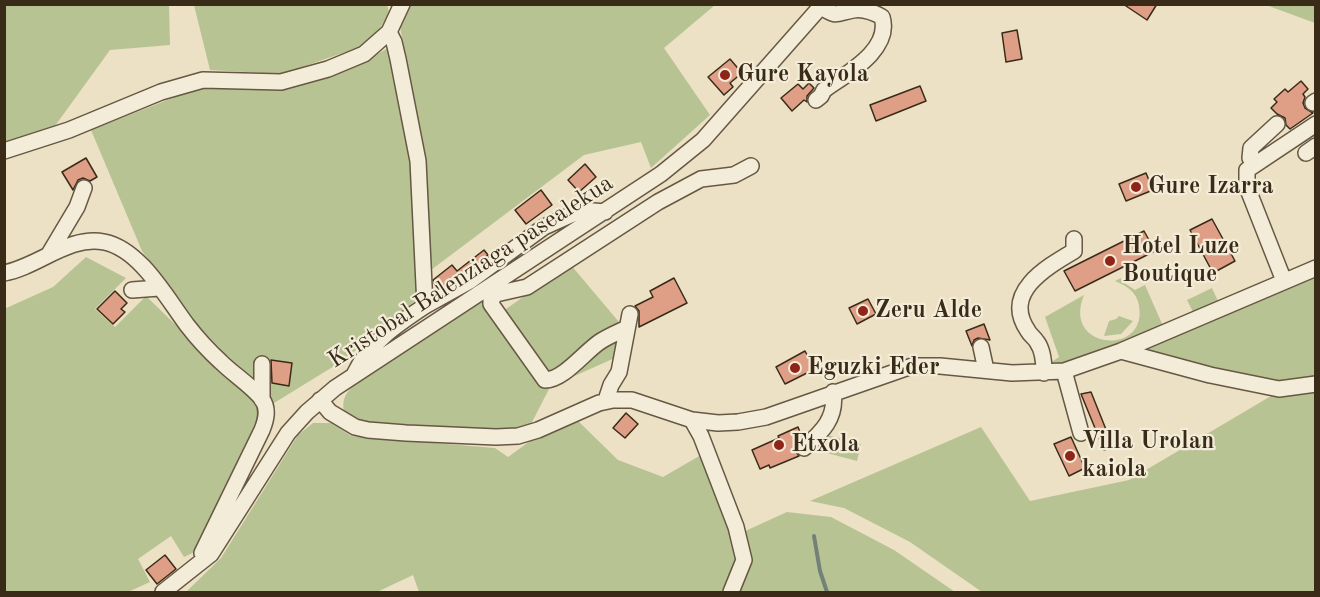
<!DOCTYPE html>
<html>
<head>
<meta charset="utf-8">
<style>
  body { margin:0 }
  #map { position:relative; width:1320px; height:597px; overflow:hidden; background:#ece1c4; font-family:"Old Standard TT",serif }
  canvas { display:block }
  .frame { position:absolute; inset:0; border:6px solid #3a2b18; pointer-events:none }
</style>
</head>
<body>
<div id="map">
<canvas width="1320" height="597"></canvas>
<div class="frame"></div>
</div>
<script>
const ctx = document.querySelector('canvas').getContext('2d');
ctx.lineJoin = 'round';
function fillPath(path, color) { ctx.fillStyle = color; ctx.fill(path, 'evenodd'); }
function stroke(path, color, width, dash) { ctx.strokeStyle = color; ctx.lineWidth = width; ctx.lineCap = dash ? 'butt' : 'round'; ctx.setLineDash(dash || []); ctx.stroke(path); }
function label(font, color, halo, rows, align = 'center') {
  ctx.font = font + ' "Old Standard TT",serif'; ctx.lineWidth = 4.5; ctx.setLineDash([]); ctx.textBaseline = 'middle'; ctx.strokeStyle = halo; ctx.fillStyle = color; for (const [text, x, y, turn = 0] of rows) {
    ctx.save(); ctx.translate(x, y); ctx.rotate((+turn || 0) * Math.PI / 180); ctx.textAlign = isNaN(turn) ? turn : align; if (halo) ctx.strokeText(text, 0, 0); ctx.fillText(text, 0, 0); ctx.restore();
  }
}
fillPath(new Path2D(`
  M387 4 389 13 377 33 357 48 282 74 210 70 194 5Z
  M4 5H169L170 45 110 50 52 130 5 146Z
  M411 5H715L664 48 710 115 651 168 641 142 584 155 431 270 426 165 400 27Z
  M1266 5H1315V23Z
  M388 48 410 162 417 299 344 360 274 403 199 327 142 251 91 130 203 86 363 62Z
  M86 257 126 278 95 309 115 327 146 296 258 405 257 427 197 551 184 557 171 536 138 559 150 582 128 592H5L4 309 53 287Z
  M570 264 619 322 621 336 617 357 550 387 530 426 516 430 491 432 357 423 344 413C342 401 344 395 353 386L483 300 496 316Z
  M1315 275V380L1280 385 1136 350Z
  M1121 278 1123 282 1135 290 1145 285 1163 326 1096 354 1052 367 1050 363 1059 357 1045 317 1084 295C1061 350 1148 357 1139 306 1137 292 1127 286 1115 281Z
  M1212 288 1218 301 1193 312 1187 300Z
  M1119 316 1133 321 1121 334 1104 336 1109 321 1116 319Z
  M1315 389V592H982L910 542 844 508 810 501 981 427 1030 501 1129 480 1271 396Z
  M576 419 618 460 663 477 701 455 732 537 787 512 831 517 894 550 955 592H419L413 575 377 592H188L187 591 221 558 298 435 313 423H331L351 436 495 448 508 457 537 436Z
  M827 435 861 444 857 461 823 452Z`), '#b8c394');
stroke(new Path2D(`
  M814 536 820 571 827 592`), '#738278', 4);
const building = new Path2D(`
  M1123 4H1157L1147 20Z
  M1017 30 1022 59 1006 62 1002 33Z
  M730 59 742 73 730 83 733 87 724 95 708 77Z
  M1301 81 1308 89 1303 94 1305 97 1303 103 1305 108 1313 113 1290 129 1286 125 1285 118 1277 114 1271 108 1277 102 1274 99 1285 89 1288 92Z
  M809 83 814 88 807 96V102L804 100 792 111 781 98 798 84 803 89Z
  M920 86 926 101 876 121 870 105Z
  M86 158 97 177 90 181 83 178 78 180 73 190 62 172Z
  M585 164 596 177 579 192 568 180Z
  M1146 173 1153 190 1126 201 1119 184Z
  M541 190 552 205 526 224 515 210Z
  M1212 219 1235 261 1213 273 1190 230Z
  M1144 231 1155 251 1075 291 1064 271Z
  M484 250 488 255 465 273 438 288 434 283 433 280 452 265 457 271Z
  M674 278 687 303 639 327V311L635 306 653 297 650 291Z
  M115 291 127 303 121 309 125 312 113 324 97 309Z
  M868 299 876 314 857 324 849 308Z
  M984 324 990 340 978 338 974 340 972 346 966 331Z
  M805 351 815 369 785 384 776 367Z
  M271 360 292 363 289 386 272 383Z
  M1091 392 1113 447 1104 450 1081 394Z
  M626 413 638 424 625 438 613 428Z
  M798 427 802 437 795 441 794 449 799 456 770 468 769 465 760 469 752 450 779 438 778 436Z
  M1071 437 1085 468 1069 476 1054 444Z
  M165 555 176 569 157 584 146 570Z`);
fillPath(building, '#df9f86');
stroke(building, '#3a2b18', 1.5);
const minor = new Path2D(`
  M389 32 394 42 398 59 418 161 425 306 470 281 544 227 582 210 605 212
  M816 100 821 96 824 90C846 74 892 50 882 17 873 12 864 8 853 10 836 13 838 18 821 7
  M1313 103 1316 101
  M4 151 69 130 161 92 203 80 281 82 328 69 364 54 389 32 402 4
  M1306 153 1316 146
  M1254 164 1250 158 1251 148 1277 124
  M49 254 77 207 84 188
  M4 273C38 267 69 235 104 242 140 249 166 297 187 325 197 338 209 351 221 362 233 374 252 386 262 399 269 409 266 420 262 430L202 553
  M1284 281 1247 187V170L1316 124
  M132 290 159 288
  M627 328C618 332 609 336 601 341 585 351 564 380 545 380L491 304V300L496 294 527 287 658 202 701 179 734 175 751 166
  M981 347 986 370
  M1121 351 1210 375 1279 389 1316 384
  M262 364V400
  M1064 371 1081 433
  M355 373C369 343 398 324 425 306
  M1044 373C1044 364 1043 350 1037 342 1035 338 1030 335 1028 331 1002 293 1045 268 1074 251V239
  M320 400 330 412 355 427 368 430 406 433 496 437 518 436 538 430 599 403 613 400H632L692 420 718 423 738 422 766 417 912 366H940L1012 373 1064 371 1121 351 1316 268
  M606 400 611 385 619 372 630 314
  M692 420 701 436 736 527 744 560 731 592
  M804 448C822 432 837 418 833 392
  M163 592 211 554 288 433 307 412 335 388 661 174 703 140 823 4`);
stroke(minor, '#665843', 18);
stroke(minor, '#f3ecd9', 15);
for (const [x, y, r, color] of [
  [725,75,6,"#8f2418"],
  [1136,187,6,"#8f2418"],
  [1110,261,6,"#8f2418"],
  [863,311,6,"#8f2418"],
  [795,368,6,"#8f2418"],
  [779,445,6,"#8f2418"],
  [1070,456,6,"#8f2418"]
]) { const dot = new Path2D(); dot.arc(x, y, r, 0, 2 * Math.PI); ctx.fillStyle = color; ctx.fill(dot); stroke(dot, '#f3ecd9', 2); }
label('bold 24px', '#3a2b18', '#f3ecd9', [
  ["Gure Kayola",737,75],
  ["Gure Izarra",1148,187],
  ["Hotel Luze",1122,247],
  ["Boutique",1122,275],
  ["Zeru Alde",875,311],
  ["Eguzki Eder",807,368],
  ["Villa Urolan",1082,442],
  ["kaiola",1082,470],
  ["Etxola",791,445]
], 'left');
label('24px', '#3a2b18', '#f3ecd9', [
  ["Kristobal Balenziaga pasealekua",471,272,-33]
]);
</script>
</body>
</html>
